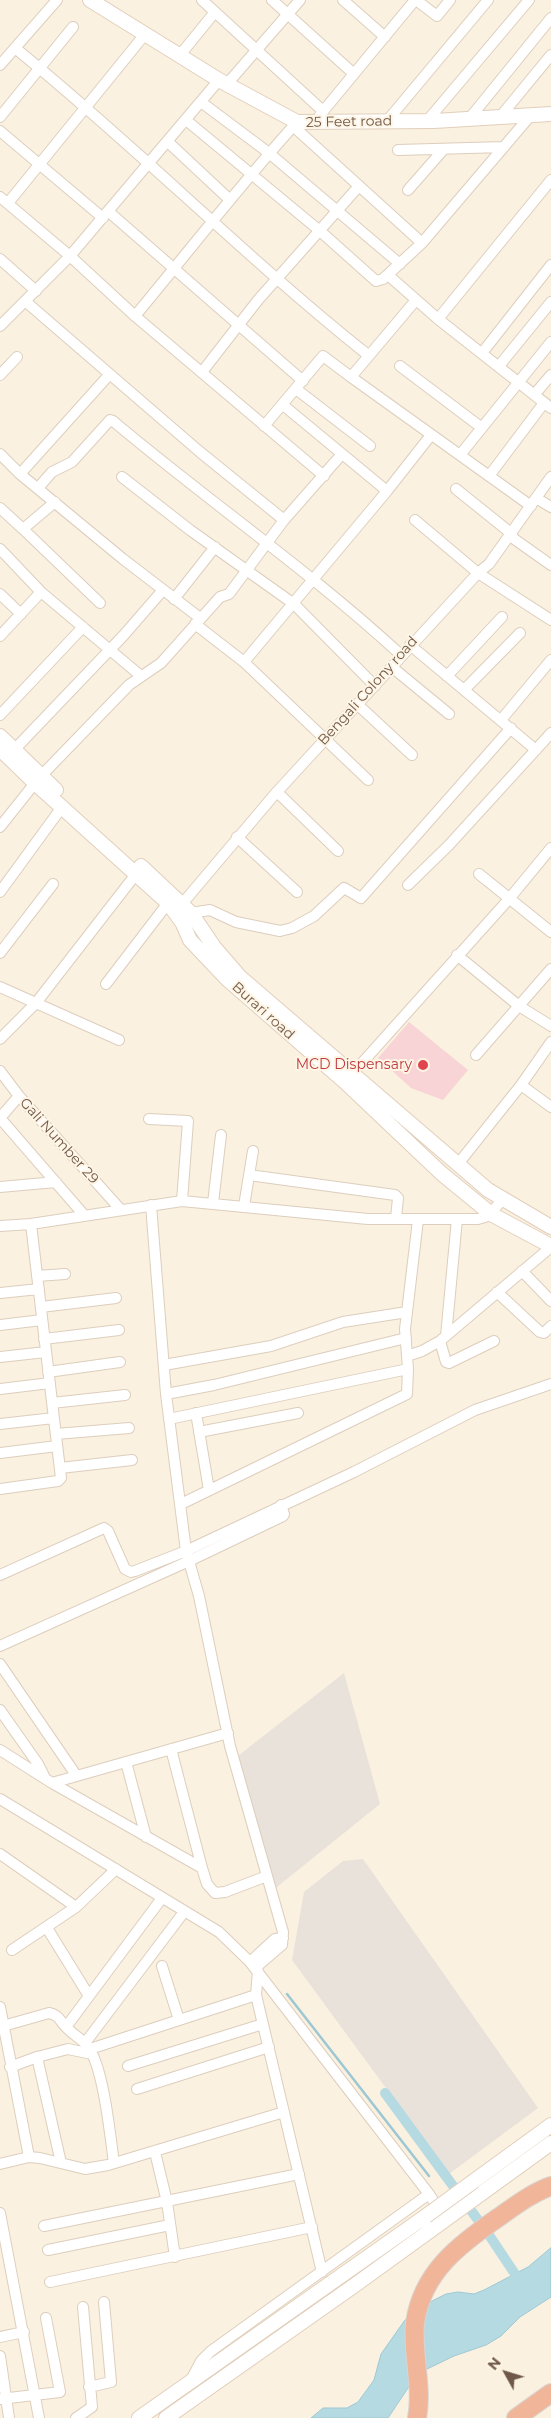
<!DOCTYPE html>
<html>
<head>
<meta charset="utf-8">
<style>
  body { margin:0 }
  #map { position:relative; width:551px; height:2418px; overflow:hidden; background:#faf1e0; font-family:Montserrat,sans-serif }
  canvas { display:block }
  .north { position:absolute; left:481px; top:2348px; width:50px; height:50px; -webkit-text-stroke:4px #fef5e5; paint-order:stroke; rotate:309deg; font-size:14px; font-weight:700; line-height:20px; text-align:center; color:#6f5849 }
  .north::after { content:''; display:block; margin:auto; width:18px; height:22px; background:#6f5849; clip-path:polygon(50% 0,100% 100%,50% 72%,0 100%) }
</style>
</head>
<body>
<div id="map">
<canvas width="551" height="2418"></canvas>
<div class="north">N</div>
</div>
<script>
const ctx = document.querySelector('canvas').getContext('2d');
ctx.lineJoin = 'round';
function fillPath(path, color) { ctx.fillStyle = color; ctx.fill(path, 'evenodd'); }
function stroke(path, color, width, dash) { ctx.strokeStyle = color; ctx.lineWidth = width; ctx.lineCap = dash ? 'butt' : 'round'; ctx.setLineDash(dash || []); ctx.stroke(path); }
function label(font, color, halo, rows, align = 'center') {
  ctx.font = font + ' Montserrat,sans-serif'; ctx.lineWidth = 4; ctx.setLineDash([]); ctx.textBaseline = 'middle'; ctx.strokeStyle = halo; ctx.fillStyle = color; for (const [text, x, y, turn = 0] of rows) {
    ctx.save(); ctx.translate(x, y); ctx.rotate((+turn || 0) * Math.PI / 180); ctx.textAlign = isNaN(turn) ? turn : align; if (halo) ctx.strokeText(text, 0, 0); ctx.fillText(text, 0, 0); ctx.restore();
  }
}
fillPath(new Path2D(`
  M344 1673 380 1804 272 1891 234 1759Z
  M363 1859 538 2108 449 2174 292 1960 304 1892 343 1861Z`), '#e9e2db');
fillPath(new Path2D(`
  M409 1022 468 1070 443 1100 411 1088 378 1058Z`), '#f8d4d6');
const water = new Path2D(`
  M551 2248V2297L520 2317 501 2336 486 2345 454 2356 427 2369 408 2388 388 2418H311L323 2408H347L358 2402 374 2380 381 2354 405 2320 428 2303 446 2294 458 2292 474 2294 484 2290 528 2267Z`);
fillPath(water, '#b6dae2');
stroke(water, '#9dc8d3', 1);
stroke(new Path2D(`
  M287 1994 429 2176`), '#9dc8d3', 2.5);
stroke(new Path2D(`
  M385 2093 489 2235 521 2283`), '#b6dae2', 10);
const street = new Path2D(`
  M202 0 215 12
  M272 0 354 74
  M343 0 385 37
  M416 0 437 16 450 0
  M15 48C136 146 246 258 368 355
  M180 55 215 12 323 111
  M0 65 57 0
  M227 84 300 0
  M201 102 269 153 400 264
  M320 115 415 0
  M0 117 73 27
  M500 117 551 55
  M469 119 551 18
  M186 120 320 231 376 281 383 279 422 243
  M387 121 488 0
  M427 121 529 0
  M293 126 422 243 531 115
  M0 131 103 218
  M168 142 230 200
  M398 150 504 147
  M408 190 444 149
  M0 197 70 256 135 316C189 251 240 185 297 122
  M8 203 146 33
  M109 212 303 381
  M0 259 36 291
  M388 275 438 319 551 180
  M416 300 351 377 531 506
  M25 301 200 452 284 520
  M135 316 324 476
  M438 319 551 408
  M0 326 70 256 219 80
  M482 353 551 265
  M400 366 482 428
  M499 366 551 302
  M202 372 258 300 359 186
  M0 375 17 357
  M296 389 370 446
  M534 395 551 375
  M283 405 387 491
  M264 426 323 356 351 377
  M0 454 20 474 123 559 200 618
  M460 455 551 342
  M20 474 109 375
  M489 476 544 403
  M122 477 190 530 294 604 375 686
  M38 488 52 472 72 462 110 420 113 421C208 501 310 571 401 655
  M456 489 512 534
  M536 498 551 507
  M55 502 23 529 100 603
  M0 508 23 529
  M415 520 478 573 551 620
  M510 536 551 565
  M0 549 41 592 141 676
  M0 594 21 614
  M174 599 215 547
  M195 624 244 662 387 491 431 435
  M0 636 41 592
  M410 645 536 750
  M244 662 368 780
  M393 668 449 714
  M447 676 502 617
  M464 690 520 633
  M357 704 412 755
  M0 715 83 627
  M501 720 551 660
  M14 750 123 636 163 590
  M41 776 129 685 161 663 220 597 229 594 284 520 342 454
  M277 792 338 851
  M0 827 35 783
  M237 837 297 892
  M479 874 551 932
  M408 885 449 845 551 733
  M0 892 62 807
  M182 904 275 794 478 573 489 564 551 477
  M191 913 210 910 236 922 280 931 292 928 314 916 344 888 361 898 511 728
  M0 953 53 884
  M457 955 519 1006 551 1026
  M106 984 168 903
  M0 987 119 1040
  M0 1039 36 1003 136 874
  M476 1055 551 969
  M0 1071 19 1096 121 1210
  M353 1073 509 899 551 848
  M521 1085 551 1107
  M0 1118 84 1215
  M0 1118 19 1096
  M149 1119 188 1121 182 1201
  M458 1164 521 1085 551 1042
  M249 1175 395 1195 398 1198 396 1218
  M0 1187 56 1182
  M213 1203 221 1135
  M151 1205 166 1394 186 1551 199 1596 230 1746 283 1932 282 1945 255 1968
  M244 1206 253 1151
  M0 1226 31 1224 182 1201 368 1219H478L488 1216 503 1199
  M522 1271 551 1301
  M37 1276 65 1274
  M497 1292 540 1332 544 1333 551 1326
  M0 1293 39 1289
  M41 1307 116 1298
  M0 1325 42 1320
  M446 1336 457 1219
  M44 1339 119 1330
  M440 1341 446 1362 449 1363 494 1341
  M407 1356 422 1351 440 1341 551 1247
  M0 1357 46 1352
  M164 1365 271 1346 343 1322 407 1312
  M48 1372 120 1362
  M0 1389 50 1383
  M166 1394 214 1385 406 1338
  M52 1403 125 1395
  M196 1413 209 1490
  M169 1419 408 1369
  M0 1424 54 1418
  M199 1432 298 1413
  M56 1434 129 1428
  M0 1453 57 1446
  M60 1468 132 1460
  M0 1489 58 1481 61 1478 31 1224
  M181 1504 407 1394 408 1369 405 1329 418 1220
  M0 1575 104 1528 108 1531 125 1569 131 1572 135 1571 186 1551 354 1472 475 1410 551 1384
  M0 1646 189 1561 283 1516 284 1514 281 1505
  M0 1664 76 1775
  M0 1710 38 1764 45 1778
  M171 1749 202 1868
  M0 1750 52 1783 228 1733
  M126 1762 146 1837
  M52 1783 202 1868 207 1884 215 1893 225 1892 267 1876
  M0 1799 219 1932 250 1962 429 2194 440 2211 427 2228
  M0 1854 76 1907
  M47 1928 89 1996
  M12 1950 76 1907 116 1869
  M250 1962 275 1939 283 1938
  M162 1966 179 2020
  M258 1971 256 1995 322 2272
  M0 2007 29 2157
  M3 2026 49 2013C59 2015 60 2021 66 2027 73 2035 83 2039 89 2048 104 2071 110 2135 114 2163
  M66 2027 162 1898
  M85 2043 184 1912
  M90 2049 256 1995
  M37 2057 61 2163
  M128 2066 263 2024
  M10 2067 37 2057 68 2049 92 2054
  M137 2089 269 2047
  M155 2152 167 2202 175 2257
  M0 2164 29 2157 40 2158 85 2169 108 2165 284 2112
  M0 2213 39 2418
  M44 2226 299 2174
  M48 2250 170 2225
  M50 2282 312 2227
  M0 2337 24 2332
  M0 2356 9 2418
  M191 2380 201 2361 211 2351 429 2194
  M89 2387 111 2382 104 2302
  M0 2399 60 2392 46 2318
  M76 2418 92 2407 83 2307`);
const secondary = new Path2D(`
  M90 0 219 80 297 122 434 121 551 114
  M0 736 56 790
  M0 749 35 783 168 903 182 922 190 940 227 979 345 1082 441 1173 491 1214 551 1246
  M141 866 191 913 214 947 240 977 488 1190 551 1227
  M474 2181 551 2125
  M139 2418 426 2216
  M166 2418 355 2285 551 2143`);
const highway = new Path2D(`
  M417 2418C423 2387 412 2355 415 2323 422 2272 460 2244 499 2217 516 2205 532 2193 551 2186
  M516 2418 551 2393`);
stroke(street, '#ddcebd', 12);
stroke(secondary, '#e2cfbb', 16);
stroke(highway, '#dad4d0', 20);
stroke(street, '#fff', 10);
stroke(secondary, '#fff', 14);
stroke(highway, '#f1b59a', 18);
const secondaryBridge = new Path2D(`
  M426 2216 474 2181`);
stroke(secondaryBridge, '#e2cfbb', 16, []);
stroke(secondaryBridge, '#fff', 14);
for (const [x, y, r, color] of [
  [423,1065,6,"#e0444e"]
]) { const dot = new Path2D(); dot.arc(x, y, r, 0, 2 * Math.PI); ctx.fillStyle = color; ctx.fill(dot); stroke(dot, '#fef5e5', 2); }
label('14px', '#6f5849', '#fef5e5', [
  ["25 Feet road",349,122,-1],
  ["Bengali Colony road",368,691,-48],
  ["Burari road",263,1011,42],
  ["Gali Number 29",59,1141,48]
]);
label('14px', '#be3a42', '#fef5e5', [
  ["MCD Dispensary",412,1065]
], 'right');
</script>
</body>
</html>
